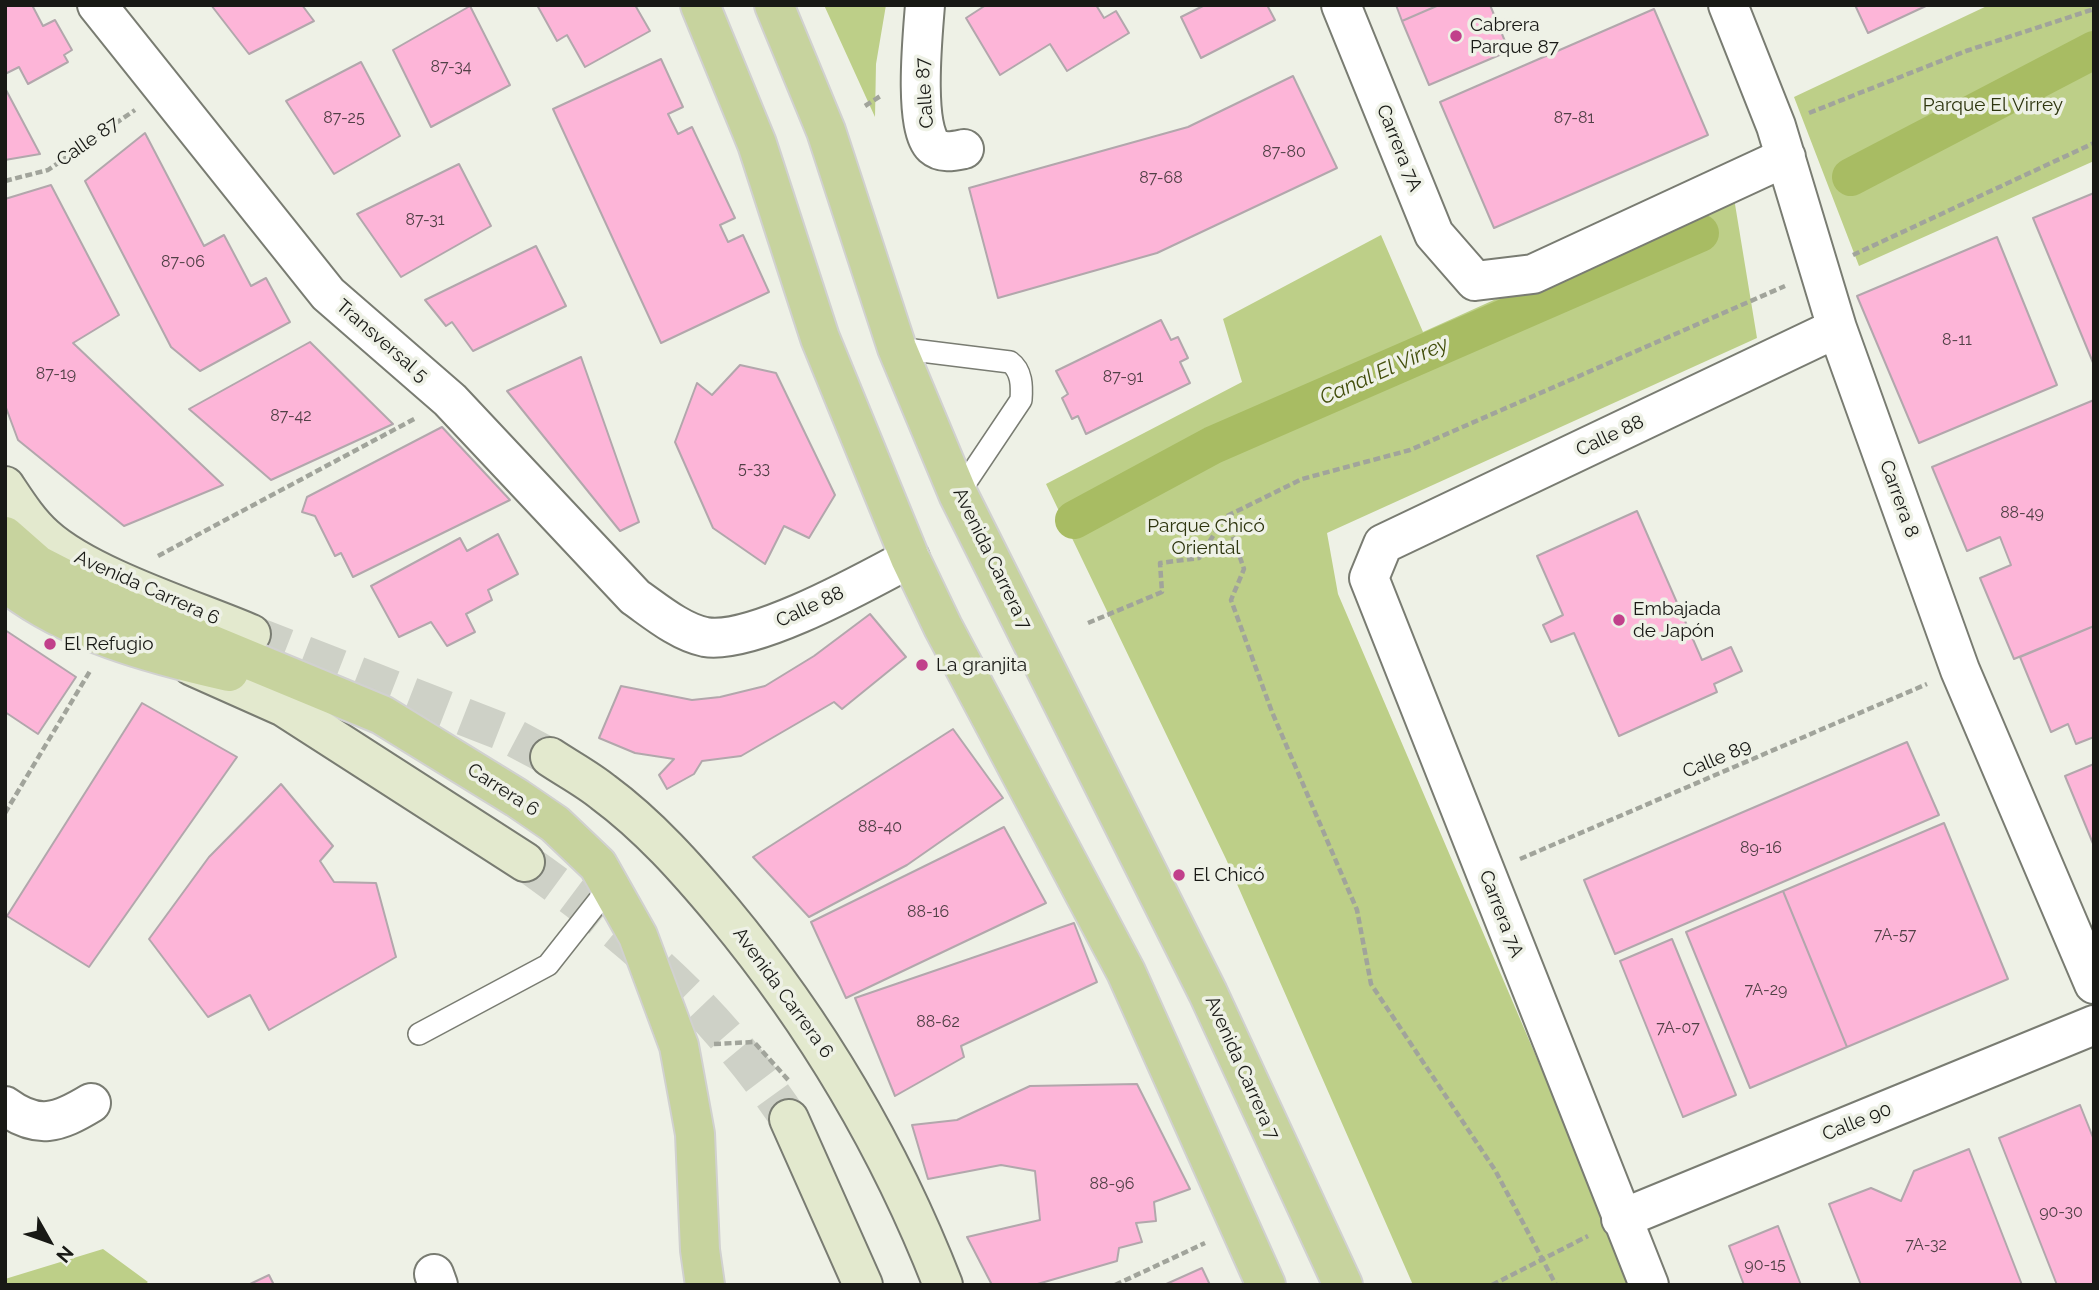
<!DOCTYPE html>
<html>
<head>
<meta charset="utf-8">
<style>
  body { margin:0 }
  #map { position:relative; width:2099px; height:1290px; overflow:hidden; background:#eef1e6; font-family:Raleway,sans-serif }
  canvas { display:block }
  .frame { position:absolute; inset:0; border:7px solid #181915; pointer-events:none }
  .north { position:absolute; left:14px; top:1206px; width:70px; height:70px; -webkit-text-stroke:5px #eef1e6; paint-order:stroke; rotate:130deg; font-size:19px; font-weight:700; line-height:28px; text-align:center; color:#181915 }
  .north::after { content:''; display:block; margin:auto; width:24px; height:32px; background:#181915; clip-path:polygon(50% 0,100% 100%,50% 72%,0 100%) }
</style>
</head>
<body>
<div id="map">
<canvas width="2099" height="1290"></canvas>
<div class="frame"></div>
<div class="north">N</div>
</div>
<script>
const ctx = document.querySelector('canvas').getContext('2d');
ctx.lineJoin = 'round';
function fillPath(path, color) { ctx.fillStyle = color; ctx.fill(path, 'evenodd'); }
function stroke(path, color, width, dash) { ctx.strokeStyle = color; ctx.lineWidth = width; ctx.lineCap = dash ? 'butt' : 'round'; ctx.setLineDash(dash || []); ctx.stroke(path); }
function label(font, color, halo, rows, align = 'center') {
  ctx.font = font + ' Raleway,sans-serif'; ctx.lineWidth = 7; ctx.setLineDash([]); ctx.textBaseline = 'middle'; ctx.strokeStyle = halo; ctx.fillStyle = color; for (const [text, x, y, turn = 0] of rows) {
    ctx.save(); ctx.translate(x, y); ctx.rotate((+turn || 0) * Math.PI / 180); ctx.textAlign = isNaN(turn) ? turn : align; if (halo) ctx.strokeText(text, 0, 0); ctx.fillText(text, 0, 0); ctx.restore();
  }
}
fillPath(new Path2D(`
  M824 5H886L876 64 875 117Z
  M1989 5H2094V161L1859 266 1794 97Z
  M1733 192 1757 338 1327 533 1338 594 1634 1285H1413L1226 859 1046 484 1242 382 1223 319 1381 235 1423 332Z
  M103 1249 148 1282 144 1285H5V1279Z`), '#bdcf88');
stroke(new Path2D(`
  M1851 177 2094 50
  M1074 520 1213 445 1700 233`), '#a8bc63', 38);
const building = new Path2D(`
  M5 5H32L43 26 55 20 72 50 64 55 68 62 28 84 19 67 5 74Z
  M211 5H302L314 21 249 54Z
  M537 5H635L650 31 585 67 567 35 557 41Z
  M986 5H1096L1104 18 1116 11 1129 33 1067 71 1050 44 1000 75 966 18Z
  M1205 5H1267L1275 20 1201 58 1181 17Z
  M1396 5H1439L1402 21Z
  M1439 5H1490L1509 51 1429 85 1402 21Z
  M1855 5H1928L1868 33Z
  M470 6 510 85 431 127 393 50Z
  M1654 9 1708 135 1494 228 1440 102Z
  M661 59 683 107 668 114 678 134 692 127 735 218 720 225 728 242 743 235 769 292 661 343 553 109Z
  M361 62 400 136 334 174 286 101Z
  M1293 76 1337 168 1157 253 998 298 969 188 1188 127Z
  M5 88 40 154 5 160Z
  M145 133 204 246 224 235 251 286 266 278 290 322 200 371 171 347 85 181Z
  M459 164 491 226 401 277 357 214Z
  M51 185 119 315 73 343 223 485 124 526 18 440 5 405V199Z
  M2094 193V365L2033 218Z
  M1997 237 2057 385 1919 443 1857 296Z
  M536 246 566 306 473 351 452 322 446 326 425 300Z
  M1161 320 1171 340 1178 337 1188 358 1180 362 1190 383 1086 434 1078 416 1072 419 1062 398 1068 394 1056 371Z
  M310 342 393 424 271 480 189 409Z
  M581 357 639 522 620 531 507 391Z
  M740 365 776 373 835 495 809 538 784 526 765 564 713 528 675 442 697 383 712 395Z
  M2094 400V626L2014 659 1980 578 2011 565 2000 537 1967 551 1932 467Z
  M442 427 510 500 353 577 341 553 335 556 315 516 302 512 307 497Z
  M1637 511 1702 660 1731 647 1742 671 1714 684 1717 692 1619 736 1574 633 1551 642 1543 625 1563 615 1537 556Z
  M498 534 518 574 488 590 492 600 466 614 475 632 447 646 431 622 399 637 371 586 460 538 467 551Z
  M870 614 906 657 842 709 834 702 741 756 702 761 694 774 667 789 659 775 674 759 635 753 599 738 621 686 692 700 720 697 765 686 814 656Z
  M2094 626V737L2076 744 2068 724 2051 732 2020 657Z
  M5 630 76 677 38 734 5 712Z
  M142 703 237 757 89 967 7 916Z
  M953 729 1003 798 907 865 809 917 753 857Z
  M1907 742 1939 815 1615 954 1584 880Z
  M2094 764V846L2065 776Z
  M281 784 333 846 320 861 334 882 376 883 396 957 269 1030 250 995 208 1017 149 939 209 857Z
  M1944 823 2008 979 1847 1047 1783 891Z
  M1004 827 1046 903 846 998 811 922Z
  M1783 891 1847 1047 1750 1088 1686 932Z
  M1074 923 1097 982 961 1046 964 1057 895 1096 855 998Z
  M1672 939 1736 1095 1683 1117 1620 961Z
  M1137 1084 1190 1189 1154 1202 1156 1221 1136 1223 1142 1242 1119 1248 1117 1261 1034 1285H992L967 1237 1040 1220 1035 1171 1001 1165 928 1179 912 1125 957 1120 1030 1086Z
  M2080 1105 2094 1140V1285H2057L1999 1138Z
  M1969 1149 2022 1285H1861L1829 1204 1871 1188 1901 1201 1914 1171Z
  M1778 1226 1801 1285H1744L1729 1246Z
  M1202 1268 1210 1285H1164Z
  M269 1275 274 1285H248Z`);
fillPath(building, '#fdb5d8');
stroke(building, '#b2a7ac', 2);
stroke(new Path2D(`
  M251 634 503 732 550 757
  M525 862C633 939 714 1008 789 1119`), '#ced1c7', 38, [38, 19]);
const lane = new Path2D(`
  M897 348 1010 362C1022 371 1022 386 1021 400L958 494
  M419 1034 548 965 611 885`);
const street = new Path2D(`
  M97 5 328 294 450 400 635 597C655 611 680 632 705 637 753 645 865 582 910 558
  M925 5C923 32 913 127 933 146 942 154 954 151 964 149
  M1341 5 1434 234 1475 281 1533 274 1786 157
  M1728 5 1776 126 1837 328 1960 670 2094 984
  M5 1106C38 1130 58 1123 91 1103
  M1621 1219 2094 1025
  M434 1274 438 1285
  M1649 1285 1369 578 1383 544 1837 328`);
const secondary = new Path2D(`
  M5 486C17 504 29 523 45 537 89 577 195 610 251 634
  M192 666 284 707 525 862
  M550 757C568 769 587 779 603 792 649 826 687 869 723 912 816 1024 890 1149 943 1285
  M789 1119 863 1285`);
const primary = new Path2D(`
  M700 5 757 144 820 338 910 558 943 627 1126 972 1266 1285
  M774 5 826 131 897 348 958 494 1208 993 1343 1285
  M5 536 38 565 114 604 382 715 517 798 555 824 598 865 638 936 679 1046 695 1134 700 1250 705 1285
  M5 582C66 632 154 655 229 672`);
stroke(lane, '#797c72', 24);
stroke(street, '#797c72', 42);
stroke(secondary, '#797c72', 42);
stroke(primary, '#d1d1d0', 42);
stroke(new Path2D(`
  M865 106 882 95
  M1809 113 1966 51 2094 9
  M5 181 48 170 135 110
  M1853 255 2094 143
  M1226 517 1244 569 1231 600 1272 712 1357 910 1371 984 1495 1170 1556 1285
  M158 556 416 418
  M1088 623 1162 592 1160 563 1199 558 1225 517 1302 479 1410 450 1785 286
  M5 813 90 671
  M1520 859 1927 684
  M714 1044 754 1042 790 1082
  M1115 1285 1205 1243
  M1492 1285 1588 1236`), '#a1a49b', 4.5, [7, 3.5]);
stroke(lane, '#fff', 21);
stroke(street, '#fff', 38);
stroke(secondary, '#e3e9ce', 38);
stroke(primary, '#c7d39e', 38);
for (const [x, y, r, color] of [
  [1456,36,7,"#c1408b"],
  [1619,620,7,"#c1408b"],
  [50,644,7,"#c1408b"],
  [922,665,7,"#c1408b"],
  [1179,875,7,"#c1408b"]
]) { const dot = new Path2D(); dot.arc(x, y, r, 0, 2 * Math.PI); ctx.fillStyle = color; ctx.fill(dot); stroke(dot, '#eef1e6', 2.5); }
label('16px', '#514046', null, [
  ["87-34",451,67],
  ["87-25",344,118],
  ["87-81",1574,118],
  ["87-80",1284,152],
  ["87-68",1161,178],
  ["87-31",425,220],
  ["87-06",183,262],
  ["8-11",1957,340],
  ["87-19",56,374],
  ["87-91",1123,377],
  ["87-42",291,416],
  ["5-33",754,469],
  ["88-49",2022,513],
  ["88-40",880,827],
  ["89-16",1761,848],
  ["88-16",928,912],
  ["7A-57",1895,935],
  ["7A-29",1766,990],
  ["88-62",938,1022],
  ["7A-07",1678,1028],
  ["88-96",1112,1184],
  ["90-30",2061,1212],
  ["7A-32",1926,1245],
  ["90-15",1765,1265]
]);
label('19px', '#181915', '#eef1e6', [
  ["Cabrera",1470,25],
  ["Parque 87",1470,47],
  ["Embajada",1633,609],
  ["de Japón",1633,631],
  ["El Refugio",64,644],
  ["La granjita",936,665],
  ["El Chicó",1193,875]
], 'left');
label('19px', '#181915', '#eef1e6', [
  ["Calle 87",925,93,-94],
  ["Calle 87",88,142,-35],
  ["Carrera 7A",1399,148,68],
  ["Transversal 5",382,341,41],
  ["Calle 88",1610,436,-25],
  ["Carrera 8",1899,499,70],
  ["Avenida Carrera 7",992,559,64],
  ["Avenida Carrera 6",147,588,24],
  ["Calle 88",810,607,-25],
  ["Calle 89",1717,759,-23],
  ["Carrera 6",503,790,33],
  ["Carrera 7A",1501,914,69],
  ["Avenida Carrera 6",783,993,54],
  ["Avenida Carrera 7",1242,1068,66],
  ["Calle 90",1857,1122,-22]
]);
label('19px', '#2e350f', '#eef1e6', [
  ["Parque El Virrey",1993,105],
  ["Parque Chicó",1206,526],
  ["Oriental",1206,548]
]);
label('italic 21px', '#424e0b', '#eef1e6', [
  ["Canal El Virrey",1384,371,-24]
]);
</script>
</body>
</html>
